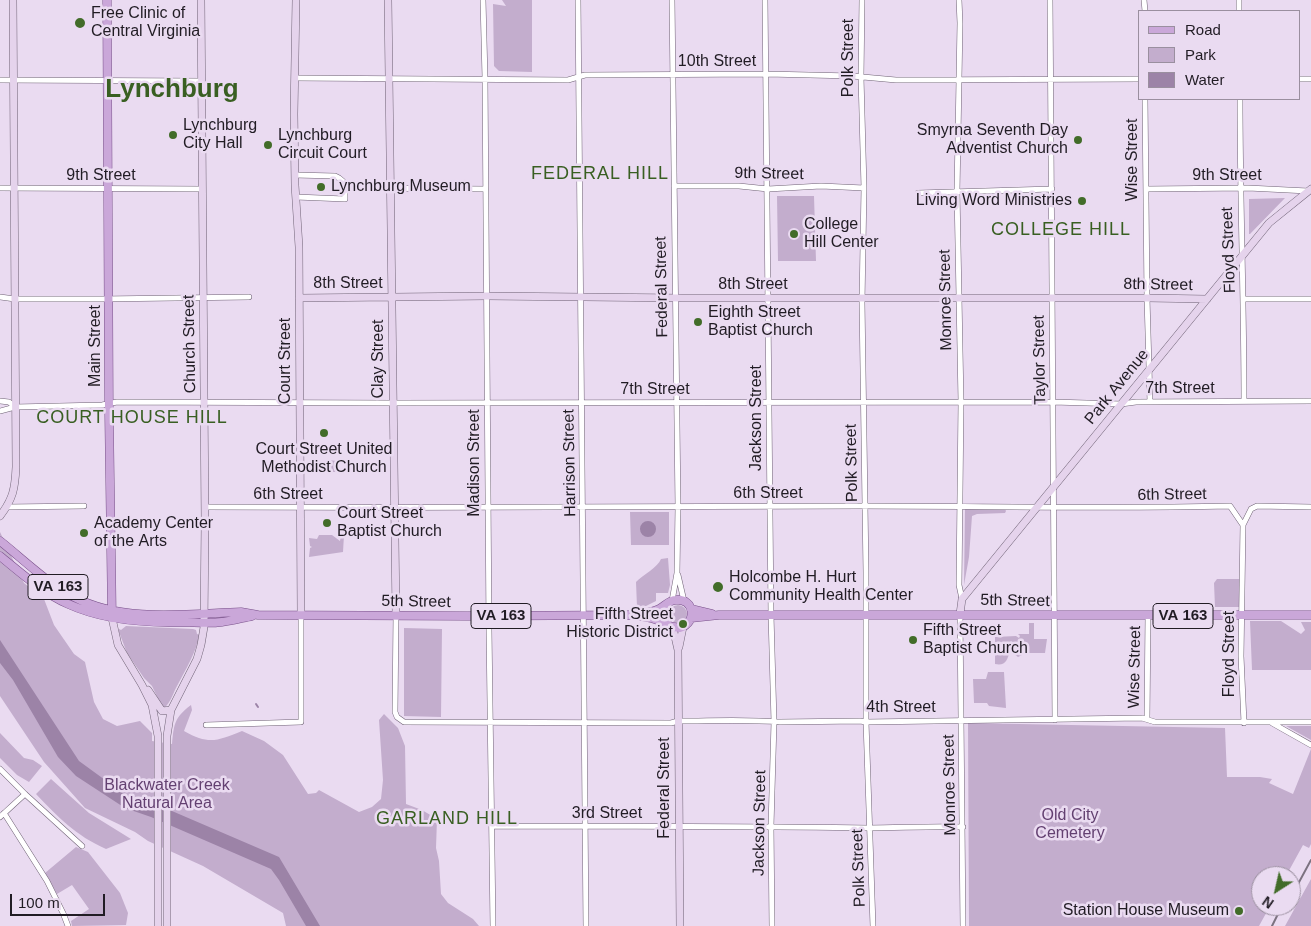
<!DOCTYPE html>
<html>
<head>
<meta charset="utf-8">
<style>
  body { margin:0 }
  #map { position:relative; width:1311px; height:926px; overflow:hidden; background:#eadbf1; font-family:Arial,sans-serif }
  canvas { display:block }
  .legend { position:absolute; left:1138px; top:10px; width:162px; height:90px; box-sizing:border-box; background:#eadbf1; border:1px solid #9a8f9f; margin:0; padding:6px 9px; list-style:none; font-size:15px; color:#211c24 }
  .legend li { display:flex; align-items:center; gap:10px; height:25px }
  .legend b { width:25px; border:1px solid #9a8f9f }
  .north { position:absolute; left:1251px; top:866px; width:50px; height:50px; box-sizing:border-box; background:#eadbf1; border:1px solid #9a8f9f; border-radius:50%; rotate:215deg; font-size:14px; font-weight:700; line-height:20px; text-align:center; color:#211c24 }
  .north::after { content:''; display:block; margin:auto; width:18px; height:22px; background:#426c29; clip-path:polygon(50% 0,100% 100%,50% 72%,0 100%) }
  .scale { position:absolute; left:10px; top:894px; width:95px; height:22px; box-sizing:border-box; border:2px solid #211c24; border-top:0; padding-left:6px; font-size:15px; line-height:18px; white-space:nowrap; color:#211c24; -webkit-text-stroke:4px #eadbf1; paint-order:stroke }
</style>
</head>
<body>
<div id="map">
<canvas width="1311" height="926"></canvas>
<ul class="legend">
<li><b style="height:6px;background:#caa7d9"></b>Road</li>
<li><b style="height:14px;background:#c3adcd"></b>Park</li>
<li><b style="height:14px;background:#9c83a7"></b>Water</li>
</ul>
<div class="north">N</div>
<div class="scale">100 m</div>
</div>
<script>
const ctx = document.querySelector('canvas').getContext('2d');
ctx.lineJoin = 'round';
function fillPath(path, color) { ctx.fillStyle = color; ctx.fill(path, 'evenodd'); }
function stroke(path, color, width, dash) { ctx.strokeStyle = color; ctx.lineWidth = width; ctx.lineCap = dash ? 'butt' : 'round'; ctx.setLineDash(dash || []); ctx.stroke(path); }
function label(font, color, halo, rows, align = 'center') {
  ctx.font = font + ' Arial,sans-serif'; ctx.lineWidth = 5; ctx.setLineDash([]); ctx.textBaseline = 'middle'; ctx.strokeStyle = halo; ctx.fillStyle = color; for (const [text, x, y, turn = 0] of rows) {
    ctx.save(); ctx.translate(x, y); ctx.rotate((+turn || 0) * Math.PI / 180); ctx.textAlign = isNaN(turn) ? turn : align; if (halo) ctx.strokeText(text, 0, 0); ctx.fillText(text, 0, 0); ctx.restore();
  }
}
fillPath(new Path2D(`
  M502 0H532V72L499 71 494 66 493 4 506 6Z
  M777 196H814L816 261H778Z
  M1285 198 1250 234H1249V199Z
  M328 460 337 461V472H317L319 463H328Z
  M965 509H1005L1006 511 1005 513 977 514 972 516 969 557 964 585Z
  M630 512H669V545H631Z
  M0 532 24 583 44 599 54 625 74 654 85 662 94 702 103 719 117 726 140 721 152 733V741L172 744C174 724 174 718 191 705L192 710 184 731C209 745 217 741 242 731L264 741 283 755 308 794 316 793 319 790 359 812 372 807 381 799 383 780 379 720 384 714 398 728 405 746 406 804 422 810 437 819 436 848 439 861 441 894 448 903 473 919 479 926H286L283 913 203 866 148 841 135 832 85 808 44 762 0 696Z
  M319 535H332L340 541 341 535H344L343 552 309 557 310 548 312 547 310 546 309 538 317 539Z
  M668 558 670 585 668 593H656V601L646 606 637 607 636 582C643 575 658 567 661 559Z
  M1217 579H1240L1239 607H1215L1214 583Z
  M669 614a9 9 0 1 1 18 0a9 9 0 1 1-18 0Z
  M1250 621H1281L1301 634 1305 630 1301 622H1311V670H1252Z
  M1029 623H1034V639H1047L1045 653H1026L1018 657 1010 651C1007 660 1006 666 995 664V637L1016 636 1019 638 1020 636 1018 634H1029Z
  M126 626 193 629 196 630 197 634 200 635C195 654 186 669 177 686 173 693 171 702 165 707H162L152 686 144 678 127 653 119 632V629L121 630Z
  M404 628 442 629 441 717 404 716Z
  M988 672H1004L1006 708 989 706 987 703H974L973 679H986Z
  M968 723 1225 728 1227 777H1260L1272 779 1269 783 1293 794 1311 749V844L1309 848 1303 845 1286 876H1261V906H1270L1259 926H969Z
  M1286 726H1311V740Z
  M0 733 24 758 33 760 42 766 29 782 17 775 0 758Z
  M51 779 89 813 131 839 106 849C75 835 59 818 36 794Z
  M76 847 88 852 120 893 128 913 126 925 72 926 71 921 89 909 72 885 57 894 45 873Z
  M1311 879V926H1285Z`), '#c3adcd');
fillPath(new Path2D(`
  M640 529a8 8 0 1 1 16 0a8 8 0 1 1-16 0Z
  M0 640 79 761 127 796 151 802 279 857 320 926H306L279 880 271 869 151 817 125 808 76 776 58 757 13 680 0 663Z`), '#9c83a7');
stroke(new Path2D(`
  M256 704 258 707`), '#9c83a7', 2);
const street = new Path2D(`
  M483 0 485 78 489 630 493 926
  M578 0 586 926
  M765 0 771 615 774 722 771 826 772 926
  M862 0 861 77 864 188 862 302 866 572V722L873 926
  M959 0 960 23 957 192 961 402 959 585 962 599
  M1050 0 1055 720
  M1144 0 1145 11
  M1239 0V11
  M295 78 568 80 585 75 767 74 852 76 896 80 1140 79
  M1300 79H1311
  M0 80 201 81
  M1145 99 1147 298 1150 402
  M1240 99C1240 200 1244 300 1244 401
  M295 175 335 176 339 178 345 183V199L296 197
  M674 186H739L768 189 821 186 864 188
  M0 188 201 189
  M345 188 486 189
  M1146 189 1248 188 1308 191
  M918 193 1052 189
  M0 297 15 299H102L249 297
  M1244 299H1311
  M0 401 9 402 15 407
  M0 411 15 407 102 405 117 402 393 403 1053 402 1121 404 1136 402 1311 401
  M7 507 84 506
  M205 507C423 508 641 507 859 506 983 506 1106 509 1230 506L1243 525
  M678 575 684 601
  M672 601 677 573 678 507 672 0
  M960 614 963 926
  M396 615 395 712 397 717 404 722 671 723 678 721C712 721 746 719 780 722L860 721 866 722 1142 718 1155 722H1311
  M1147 719 1148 616
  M1244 723 1241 656 1243 525 1251 509 1257 506 1311 507
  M1272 723 1311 745
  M206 725 301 722V615
  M0 769 25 794 82 846
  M4 813 47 881 63 913 68 926
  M0 817 25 794
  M492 826C617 826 742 826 868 828 899 828 931 826 963 827`);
const secondary = new Path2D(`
  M296 0 294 114 295 185 299 247 301 615
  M388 0C389 205 395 410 396 615
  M299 298 487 296 682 298H1147L1207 299
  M0 516C13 499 15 489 16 467L13 0
  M960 614 962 599 1269 223 1311 189
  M112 618 118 645 142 685 152 705 158 736V926
  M673 628 678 650 680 926
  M679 647 683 627
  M148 690 162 711 171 710
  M167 926V736L171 710 197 659 201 645 204 627 205 522 201 0`);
const primary = new Path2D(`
  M107 0 109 413 112 618
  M0 541C24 560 47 583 74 597 123 623 187 614 241 612L258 615 467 616 635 615 651 618 666 623
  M0 556C21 573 43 593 68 604 103 620 142 623 180 622 194 622 208 624 222 622 232 621 242 618 252 616
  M691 609 712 614
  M639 614C646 613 653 612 659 609 665 606 669 600 676 600 694 598 698 622 680 628L669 626 663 616 666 605
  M691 618 719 615H1311`);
stroke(street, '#6f6275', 6);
stroke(secondary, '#6f6275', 8);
stroke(primary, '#785089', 9);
stroke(street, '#fff', 5);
stroke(secondary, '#e5d3ec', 7);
stroke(primary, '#caa7d9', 8);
stroke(new Path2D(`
  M1291 897 1311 860
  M1272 926 1282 906`), '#7c7280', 2);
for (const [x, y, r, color] of [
  [80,23,6,"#426c29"],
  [173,135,5,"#426c29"],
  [1078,140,5,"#426c29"],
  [268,145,5,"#426c29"],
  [321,187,5,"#426c29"],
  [1082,201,5,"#426c29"],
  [794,234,5,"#426c29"],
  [698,322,5,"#426c29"],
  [324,433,5,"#426c29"],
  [327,523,5,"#426c29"],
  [84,533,5,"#426c29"],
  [718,587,6,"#426c29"],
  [683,624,5,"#426c29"],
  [913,640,5,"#426c29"],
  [1239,911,5,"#426c29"]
]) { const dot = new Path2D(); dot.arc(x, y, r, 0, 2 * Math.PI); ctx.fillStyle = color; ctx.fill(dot); stroke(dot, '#eadbf1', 2); }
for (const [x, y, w] of [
  [58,587,60],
  [501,616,60],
  [1183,616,60]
]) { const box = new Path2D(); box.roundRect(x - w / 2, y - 12.5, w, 25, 4); ctx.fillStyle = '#eadbf1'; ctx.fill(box); stroke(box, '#211c24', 1); }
label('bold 15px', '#211c24', null, [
  ["VA 163",58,587],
  ["VA 163",501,616],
  ["VA 163",1183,616]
]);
label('16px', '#211c24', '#eadbf1', [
  ["Free Clinic of",91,14],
  ["Central Virginia",91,32],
  ["Lynchburg",183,126],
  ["City Hall",183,144],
  ["Smyrna Seventh Day",1068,131,"right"],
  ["Adventist Church",1068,149,"right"],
  ["Lynchburg",278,136],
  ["Circuit Court",278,154],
  ["Lynchburg Museum",331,187],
  ["Living Word Ministries",1072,201,"right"],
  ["College",804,225],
  ["Hill Center",804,243],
  ["Eighth Street",708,313],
  ["Baptist Church",708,331],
  ["Court Street United",324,450,"center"],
  ["Methodist Church",324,468,"center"],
  ["Court Street",337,514],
  ["Baptist Church",337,532],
  ["Academy Center",94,524],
  ["of the Arts",94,542],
  ["Holcombe H. Hurt",729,578],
  ["Community Health Center",729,596],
  ["Fifth Street",673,615,"right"],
  ["Historic District",673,633,"right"],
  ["Fifth Street",923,631],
  ["Baptist Church",923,649],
  ["Station House Museum",1229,911,"right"]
], 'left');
label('16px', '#211c24', '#eadbf1', [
  ["Polk Street",849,58,-90],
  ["10th Street",717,62],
  ["Wise Street",1133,160,-90],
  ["9th Street",769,174,1],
  ["9th Street",101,176],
  ["9th Street",1227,176],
  ["Floyd Street",1229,250,-92],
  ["8th Street",348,284],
  ["8th Street",753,285],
  ["8th Street",1158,285,1],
  ["Federal Street",662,287,-91],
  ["Monroe Street",946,300,-91],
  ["Church Street",190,344,-91],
  ["Main Street",96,346,-90],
  ["Clay Street",379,359,-90],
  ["Taylor Street",1040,360,-91],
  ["Court Street",286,361,-90],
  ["Park Avenue",1117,387,-51],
  ["7th Street",1180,389],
  ["7th Street",655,390],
  ["Jackson Street",757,418,-90],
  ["Madison Street",475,463,-90],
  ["Harrison Street",570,463,-91],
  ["Polk Street",852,463,-91],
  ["6th Street",768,494],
  ["6th Street",288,495],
  ["6th Street",1172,495,-1],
  ["5th Street",1015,601,1],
  ["5th Street",416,602,1],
  ["Floyd Street",1230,654,-90],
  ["Wise Street",1135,667,-89],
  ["4th Street",901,708],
  ["Monroe Street",950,785,-91],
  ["Federal Street",665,788,-90],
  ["3rd Street",607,814],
  ["Jackson Street",760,823,-89],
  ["Polk Street",859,868,-92]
]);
label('16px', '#634071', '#eadbf1', [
  ["Blackwater Creek",167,786],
  ["Natural Area",167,804],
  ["Old City",1070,816],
  ["Cemetery",1070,834]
]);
ctx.letterSpacing = '1px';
label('18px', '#395f22', '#eadbf1', [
  ["FEDERAL HILL",600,174],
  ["COLLEGE HILL",1061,230],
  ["COURT HOUSE HILL",132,418],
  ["GARLAND HILL",447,819]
]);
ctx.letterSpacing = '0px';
label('bold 26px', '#395f22', '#eadbf1', [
  ["Lynchburg",172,90]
]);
</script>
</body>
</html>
